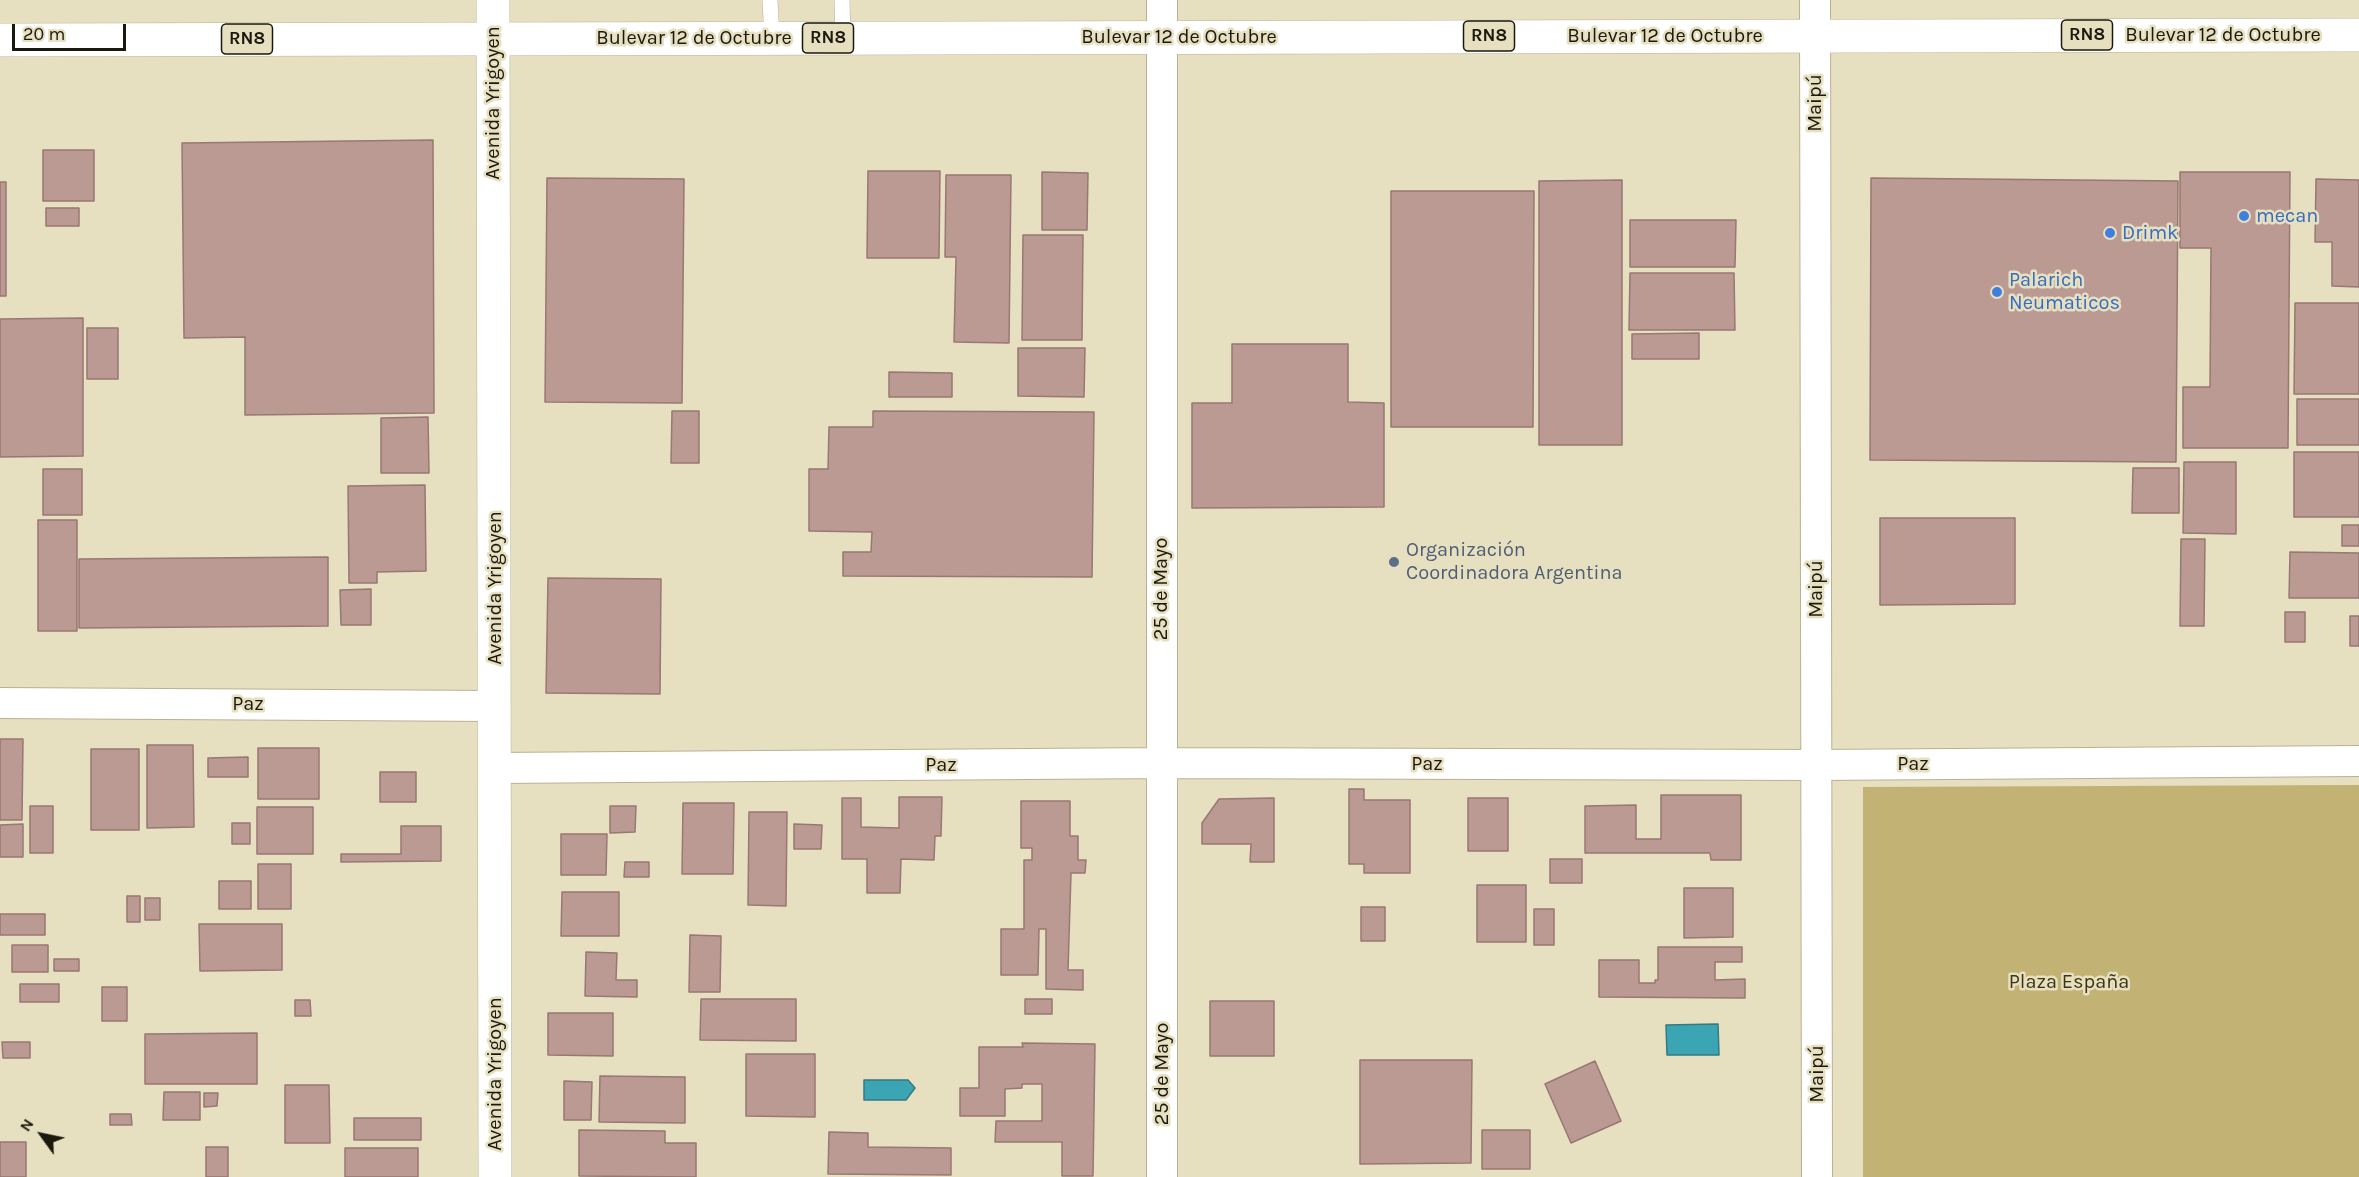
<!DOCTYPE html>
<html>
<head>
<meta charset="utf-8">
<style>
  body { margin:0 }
  #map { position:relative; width:2359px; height:1177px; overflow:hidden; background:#e6dfc0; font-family:Karla,sans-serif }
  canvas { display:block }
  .north { position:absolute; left:12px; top:1105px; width:60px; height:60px; -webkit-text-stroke:4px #e6dfc0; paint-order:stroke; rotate:303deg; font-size:16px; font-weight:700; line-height:24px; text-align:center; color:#1b180d }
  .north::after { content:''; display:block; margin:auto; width:21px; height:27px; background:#1b180d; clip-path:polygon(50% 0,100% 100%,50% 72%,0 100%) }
  .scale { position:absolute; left:12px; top:24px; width:114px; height:27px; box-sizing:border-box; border:3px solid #1b180d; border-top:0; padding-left:8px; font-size:18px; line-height:21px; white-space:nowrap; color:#1b180d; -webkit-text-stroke:4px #e6dfc0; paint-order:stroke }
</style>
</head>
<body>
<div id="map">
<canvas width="2359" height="1177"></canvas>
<div class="north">N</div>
<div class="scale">20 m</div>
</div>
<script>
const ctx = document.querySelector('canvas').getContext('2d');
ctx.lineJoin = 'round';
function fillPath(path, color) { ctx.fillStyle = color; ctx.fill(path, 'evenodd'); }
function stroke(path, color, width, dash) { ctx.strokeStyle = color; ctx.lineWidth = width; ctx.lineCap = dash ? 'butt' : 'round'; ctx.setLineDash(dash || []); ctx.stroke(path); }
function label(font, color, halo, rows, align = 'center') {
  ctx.font = font + ' Karla,sans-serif'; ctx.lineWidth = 5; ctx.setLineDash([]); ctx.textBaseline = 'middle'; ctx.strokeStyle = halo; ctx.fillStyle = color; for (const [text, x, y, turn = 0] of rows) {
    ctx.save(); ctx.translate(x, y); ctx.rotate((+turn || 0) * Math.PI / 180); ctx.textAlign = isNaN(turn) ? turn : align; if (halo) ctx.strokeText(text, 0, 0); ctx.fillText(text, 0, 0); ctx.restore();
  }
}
fillPath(new Path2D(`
  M2359 785V1177H1863V787Z`), '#c2b273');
const water = new Path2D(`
  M1718 1024 1719 1055H1667L1666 1025Z
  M864 1080H908L915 1088 906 1100H864Z`);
fillPath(water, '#3ca5b4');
stroke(water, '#327b82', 1.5);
const building = new Path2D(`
  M433 140 434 413 245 415V337L184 338 182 143Z
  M43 150H94V201H43Z
  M868 171H940L939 258H867Z
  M1042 172 1088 173 1087 230H1042Z
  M2180 172H2290L2288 448H2183V387H2210L2211 248H2180Z
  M946 175H1011L1009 343 954 342 956 257H945Z
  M547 178 684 179 682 403 545 402Z
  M1871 178 2178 181 2176 462 1870 460Z
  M2316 179 2359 180V287L2332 286V242H2315Z
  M1622 180V445H1539V181Z
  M0 182H6V296H0Z
  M1391 191H1534L1533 427H1391Z
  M46 208H79V226H46Z
  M1630 220H1736L1735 267H1630Z
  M1023 235H1083L1082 340H1022Z
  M1630 273H1734L1735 330H1629Z
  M2295 303H2359V394H2294Z
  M83 318V456L0 457V319Z
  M87 328H118V379H87Z
  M1699 333V359H1632V334Z
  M1232 344H1348V402L1384 403V507L1192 508V403H1232Z
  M1018 348H1085L1084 397 1018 396Z
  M889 372 952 373V397H889Z
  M2297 399H2359V445H2297Z
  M672 411H699V463H671Z
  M873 411 1094 412 1092 577 843 576V552H871L872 532 809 531V469H828L829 427H873Z
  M428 417 429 473H381V418Z
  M2294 452H2359V517H2294Z
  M2184 462H2236V534L2183 533Z
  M2133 468H2179V513H2132Z
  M43 469H82V515H43Z
  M425 485 426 571 377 572V583H349L348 486Z
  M1880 518H2015V604L1880 605Z
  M38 520H77V631H38Z
  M2342 525H2359V546H2342Z
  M2181 539H2205L2204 626H2180Z
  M2290 552 2359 553V598H2289Z
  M328 557V626L79 628V559Z
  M548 578 661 579 660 694 546 693Z
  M371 589V625H341L340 590Z
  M2285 612H2305V642H2285Z
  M2350 616H2359V646H2350Z
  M0 739H23L22 820H0Z
  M147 745H193L194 827 147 828Z
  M258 748H319V799H258Z
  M91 749H139V830H91Z
  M248 757V777H208V758Z
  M380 772H416V802H380Z
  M1349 789H1364V800H1410V873H1364V864H1349Z
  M1661 795H1741V860H1711L1710 853H1585V806L1636 805V839H1661Z
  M899 797H942L941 836H935L934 860 901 859 900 893H867V859H842V798H861V827L899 828Z
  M1274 798V862H1250L1251 844H1202V823L1219 799Z
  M1468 798H1508V851H1468Z
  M1021 801H1070V836H1078V860H1086L1085 873H1071L1068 970H1083V990L1046 989V929H1039L1038 975H1001V929H1024V860H1032V848H1021Z
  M683 803H734L733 874H682Z
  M30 806H53V853H30Z
  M610 806H636L635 832 610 833Z
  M257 807H313V854H257Z
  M749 812H787L786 906 748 905Z
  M232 823H250V844H232Z
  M23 824V857H0V825Z
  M794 824 822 825 821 849H794Z
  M401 826H441V861L341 862V854H401Z
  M561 834H607L606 875H561Z
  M1550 859H1582V883H1550Z
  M625 862H649V877H624Z
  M258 864H291V909H258Z
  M219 881H251V909H219Z
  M1477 885H1526V942H1477Z
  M1684 888H1733V937L1684 938Z
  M562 892H619V936H561Z
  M127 896H140V922H127Z
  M145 898H160V920H145Z
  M1361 907H1385V941H1361Z
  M1534 909H1554V945H1534Z
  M0 914H45V935H0Z
  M199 924H282V970L200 971Z
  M690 935 721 936 720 992H689Z
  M12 945H48V972H12Z
  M1658 947H1742V962H1715V980L1745 979V998L1599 997V960H1639V983H1655V980H1658Z
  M586 952 617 953 616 980H637V997L585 996Z
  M54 959H79V971H54Z
  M20 984H59V1002H20Z
  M102 987H127V1021H102Z
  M701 999H796V1041L700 1040Z
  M1025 999H1052V1014H1025Z
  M295 1000H310L311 1016H295Z
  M1210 1001H1274V1056H1210Z
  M548 1013H613V1056L548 1055Z
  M257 1033V1084H145V1034Z
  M2 1042H30V1058H3Z
  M1022 1043 1095 1044 1093 1176H1062V1142H995L996 1121H1042V1084H1022V1088L1005 1089V1116H960V1088H979V1047H1023Z
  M746 1054H815V1117L746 1116Z
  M1360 1060H1472L1471 1163 1360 1164Z
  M1595 1061 1621 1121 1571 1143 1545 1084Z
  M600 1076 685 1077V1123L599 1122Z
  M564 1081 592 1082 591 1120H564Z
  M285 1085H329L330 1143H285Z
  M164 1092H200V1120H163Z
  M204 1093H218L217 1106 204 1107Z
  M110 1114H131L132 1125H110Z
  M354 1118H421V1140H354Z
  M579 1130 665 1131V1143H696V1177L579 1176Z
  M1482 1130H1530V1169H1482Z
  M829 1132 868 1133V1147L951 1148V1175L828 1174Z
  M0 1142H26V1177H0Z
  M206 1147H228V1177H206Z
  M345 1148H418V1177H345Z`);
fillPath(building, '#bc9a94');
stroke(building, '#987872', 1.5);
const lane = new Path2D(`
  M770 0 772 38
  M842 0 843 38`);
const street = new Path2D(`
  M1815 0 1817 1177
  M0 703 495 706
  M495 768 1161 763 1816 765 2359 761
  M1162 1177V0`);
const secondary = new Path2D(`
  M493 0 495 1177`);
const highway = new Path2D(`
  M0 40 2359 35`);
stroke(lane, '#b9b194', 16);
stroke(street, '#b9b194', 32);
stroke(secondary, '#b9b194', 34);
stroke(highway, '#b9b194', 34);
stroke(lane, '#fff', 15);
stroke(street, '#fff', 30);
stroke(secondary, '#fff', 33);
stroke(highway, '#fff', 33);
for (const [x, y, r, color] of [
  [2244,216,6,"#3f7fe0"],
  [2110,233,6,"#3f7fe0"],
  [1997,292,6,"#3f7fe0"],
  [1394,562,6,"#5c6f8a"]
]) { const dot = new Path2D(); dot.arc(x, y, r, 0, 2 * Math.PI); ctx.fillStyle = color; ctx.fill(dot); stroke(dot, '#e6dfc0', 2); }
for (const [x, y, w] of [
  [2087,35,51],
  [1489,36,51],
  [828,38,51],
  [247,39,51]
]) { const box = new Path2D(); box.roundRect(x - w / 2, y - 15, w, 30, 4.5); ctx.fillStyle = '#e6dfc0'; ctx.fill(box); stroke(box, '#1b180d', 1.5); }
label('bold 18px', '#1b180d', null, [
  ["RN8",2087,35],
  ["RN8",1489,36],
  ["RN8",828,38],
  ["RN8",247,39]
]);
label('20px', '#1b180d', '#e6dfc0', [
  ["Bulevar 12 de Octubre",2223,35],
  ["Bulevar 12 de Octubre",1665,36],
  ["Bulevar 12 de Octubre",1179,37],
  ["Bulevar 12 de Octubre",694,38],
  ["Avenida Yrigoyen",493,103,-90],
  ["Maipú",1815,103,-90],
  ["Avenida Yrigoyen",495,588,-90],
  ["25 de Mayo",1161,589,-90],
  ["Maipú",1816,589,-90],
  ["Paz",248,704],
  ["Paz",1427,764],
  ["Paz",1913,764],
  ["Paz",941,765],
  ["Avenida Yrigoyen",495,1074,-90],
  ["25 de Mayo",1162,1074,-90],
  ["Maipú",1817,1074,-90]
]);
label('20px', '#366cbe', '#e6dfc0', [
  ["mecan",2256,216],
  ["Drimk",2122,233],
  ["Palarich",2009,280],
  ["Neumaticos",2009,303]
], 'left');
label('20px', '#4e5e75', '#e6dfc0', [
  ["Organización",1406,550],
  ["Coordinadora Argentina",1406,573]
], 'left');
label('20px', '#3c3413', '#e6dfc0', [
  ["Plaza España",2069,982]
]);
</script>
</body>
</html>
